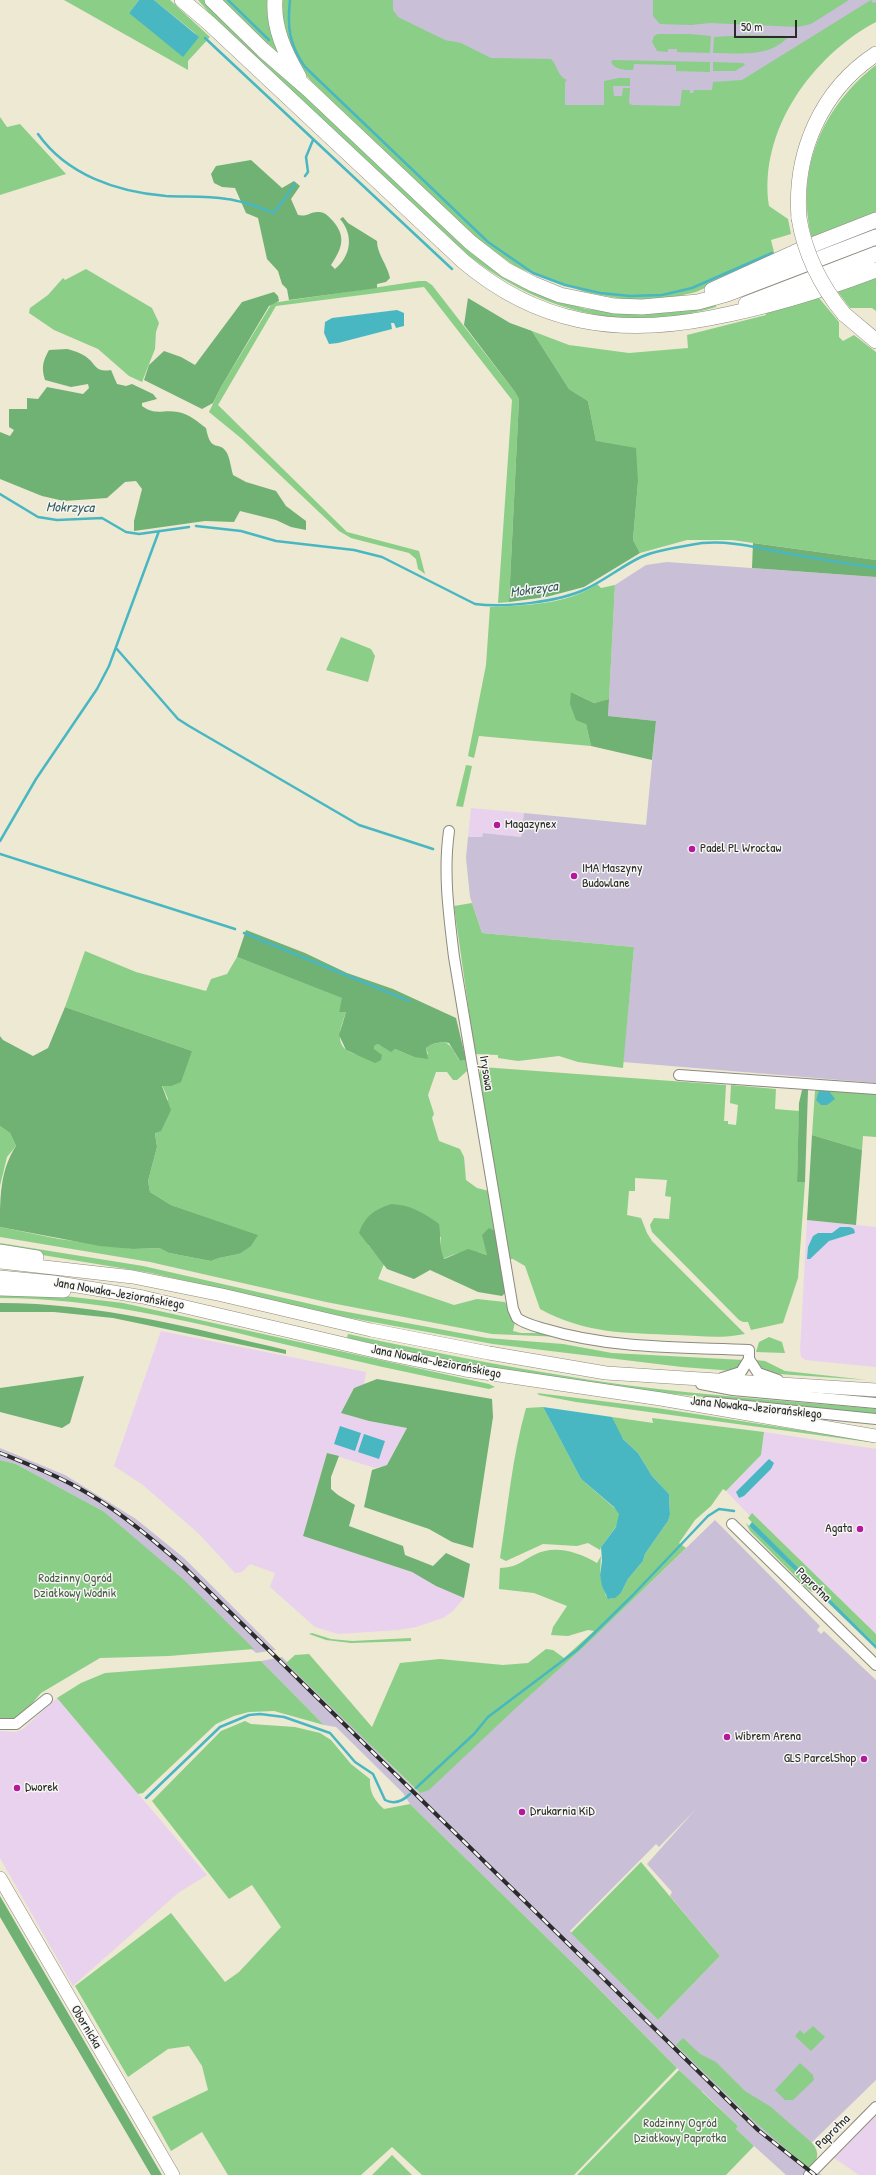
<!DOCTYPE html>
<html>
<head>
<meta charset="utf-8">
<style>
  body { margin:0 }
  #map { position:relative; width:876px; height:2175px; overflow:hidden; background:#ede9d3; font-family:"Patrick Hand",sans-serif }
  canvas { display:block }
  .scale { position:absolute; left:734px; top:20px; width:63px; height:18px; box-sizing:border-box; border:2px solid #2b2b2b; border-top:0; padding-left:5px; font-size:12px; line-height:14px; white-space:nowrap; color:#2b2b2b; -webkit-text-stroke:3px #f6f6f2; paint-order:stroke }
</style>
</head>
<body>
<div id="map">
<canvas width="876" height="2175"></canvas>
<div class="scale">50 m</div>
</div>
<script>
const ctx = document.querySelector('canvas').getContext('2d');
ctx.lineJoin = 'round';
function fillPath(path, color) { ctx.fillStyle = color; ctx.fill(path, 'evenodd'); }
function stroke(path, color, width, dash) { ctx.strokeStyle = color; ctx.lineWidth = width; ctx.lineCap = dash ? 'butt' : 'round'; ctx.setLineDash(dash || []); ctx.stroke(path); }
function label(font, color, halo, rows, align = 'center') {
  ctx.font = font + ' "Patrick Hand",sans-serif'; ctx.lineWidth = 3; ctx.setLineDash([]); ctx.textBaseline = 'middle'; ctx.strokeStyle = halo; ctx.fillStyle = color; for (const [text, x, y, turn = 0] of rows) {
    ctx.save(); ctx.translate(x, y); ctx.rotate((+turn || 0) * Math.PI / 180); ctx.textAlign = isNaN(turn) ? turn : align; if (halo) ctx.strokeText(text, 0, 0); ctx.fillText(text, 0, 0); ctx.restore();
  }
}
fillPath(new Path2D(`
  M471 808 524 813 523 821H526L525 830 521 837 483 833 482 837H468Z
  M807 1220 876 1227V1367L805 1360 801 1357 800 1351Z
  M161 1331 366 1372 364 1385 354 1388 342 1413 369 1421 407 1428 387 1465 375 1468 327 1453 303 1536 412 1572 436 1586 464 1598 453 1611 443 1618 416 1627 399 1630 338 1634 315 1627 270 1587 275 1573 250 1564 242 1572 235 1573 199 1534 143 1485 114 1466Z
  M764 1432 876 1449V1634L753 1514 750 1516 726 1491 761 1455Z
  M57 1698 207 1875 178 1893 73 1986 0 1858V1731L16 1732 23 1729Z
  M876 2116V2175H859L834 2158Z`), '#e9d2ee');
fillPath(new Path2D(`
  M389 0H876V12L562 208 388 69Z
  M667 562 876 577V1083L623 1062 634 947 482 933 470 897 466 858 468 837H482L483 833 521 837 526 822 523 821 524 813 646 825 656 721 608 716 615 585 646 565Z
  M0 1448 65 1475 136 1519 184 1558 276 1650 256 1653 103 1511 16 1464 0 1460Z
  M715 1520 820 1626 817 1630 821 1634 824 1631 876 1680V2080L804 2150 821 2175H786L754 2146 736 2129 738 2126 702 2091 701 2092 585 1975 410 1804 403 1793 336 1727 324 1725 261 1661 282 1657 419 1793 588 1643ZM696 1809 647 1864 672 1892 670 1896 720 1956 658 2020 570 1931 656 1844 659 1847Z`), '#c9bfd7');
fillPath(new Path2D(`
  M64 0H139L129 13 196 34 154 0H170L210 37 188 61V70Z
  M198 0H206L470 252 493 269 558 301 586 309 638 314 675 312 716 304V307C625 334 541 312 468 255L212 16Z
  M222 0H270L281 53H278Z
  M281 0H393V10L398 17 445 40 461 43 491 58 551 59C558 66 557 76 567 80L565 82V105H604V81L619 78H630V86H613L614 96H622L623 88H630L629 103 632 105 680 106 682 90H690V93H693L694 90H712L713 82 742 80 871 0 873 3 876 2V22C812 56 758 131 769 206L788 219 791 234 771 240 775 256 696 292 670 298 632 301 585 292 541 277 516 267 476 238 311 81 297 64 282 28Z
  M653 0H849L811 24 798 27 710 23 691 25 660 24 653 16Z
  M658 34H690L711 36 710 53 677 52V49H668V52L657 51 652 42 654 36Z
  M745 35 788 36H789C770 58 739 53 713 53L714 37Z
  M613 60 710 62V72L676 71V65L634 64 633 70C625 70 615 70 611 62Z
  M713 62 743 63 745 65 735 71H713Z
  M876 65V215L812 239C795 171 821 108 876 65Z
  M0 117 7 127 20 124 66 174 0 195Z
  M86 269 152 308 159 323 156 332 155 349 142 382 129 376 98 349 54 330 29 313 30 308 48 295 63 278 65 280Z
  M876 276V311L872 308H850L837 291Z
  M419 281H426L432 285 515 392 519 399 509 602 498 603 512 400 424 287 276 306 218 405 347 532 419 551 425 574 418 569 416 559 409 553 351 538 339 531 242 439 209 412 221 387 272 303Z
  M819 298 839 322V337L843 341 854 335 876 352V560L732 540H687L640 553 633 540 638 482 596 441 588 401 569 389 532 331 569 345 629 353 688 348 687 335 766 315V312Z
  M597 584 601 588 615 585 609 699 594 703 571 692 586 724 591 746 479 736 474 758 468 756 486 665 490 607C526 605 567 605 597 584Z
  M341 637 371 649 375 656 368 682 326 670Z
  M466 765 472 766 463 807 456 806Z
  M472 903 482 933 634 947 623 1068 578 1062 559 1056 518 1061 498 1058V1055L475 1054 454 906Z
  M85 951 136 972 206 991 211 979 227 974 237 957 343 998 339 1012H346C341 1026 333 1046 352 1053 358 1055 362 1055 367 1059L374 1049V1046L378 1044 391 1051 395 1049 414 1057 428 1054 426 1048C429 1045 433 1044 437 1043 451 1039 453 1052 460 1061L466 1060 467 1071 457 1080H453L447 1072H436L428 1095 434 1114 432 1118 439 1141 460 1149 464 1157 466 1180 477 1188 489 1191 495 1231 487 1255C473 1249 457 1252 443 1259L440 1251 441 1237 368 1245 384 1264 378 1279 454 1305 477 1299 505 1302 515 1322 513 1331 521 1333H546L562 1337 492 1334 326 1302 150 1262 0 1237V1227L59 1239 133 1249 161 1248 169 1253 211 1261 219 1258 239 1254 257 1235 171 1205 150 1192 148 1181 157 1147 155 1132 168 1099 162 1085 192 1051 65 1007Z
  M482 1067 726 1085 724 1121H728V1124L736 1125 738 1105 730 1103 731 1085 776 1089 775 1109 799 1111 797 1182H805L798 1278 783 1323 751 1330 748 1322H743L739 1320 652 1232 650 1225 654 1218 669 1219 671 1197 665 1196 667 1180 635 1178V1191H629L627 1215 641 1218 647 1233 652 1241 745 1334C719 1339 702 1336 677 1335 626 1333 586 1334 540 1309L525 1266 513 1259H508L479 1074Z
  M819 1088 876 1092V1137L863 1136 862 1150 812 1135 815 1091Z
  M0 1126 10 1133 16 1146 7 1157 0 1186Z
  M0 1243 143 1266 337 1310 487 1338 563 1344 612 1353 744 1360V1364L734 1371 682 1367 493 1344 340 1316 151 1273 0 1248Z
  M0 1292 48 1294 123 1303 489 1384 495 1387 489 1389C417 1375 346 1359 275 1342 184 1320 94 1298 0 1298Z
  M348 1334C440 1354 532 1372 625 1385 708 1396 793 1401 876 1409V1414L654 1392 473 1366 347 1338Z
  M769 1337 782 1342 785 1353 756 1352 759 1342Z
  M755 1360 765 1361 785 1371 867 1380 764 1373Z
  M537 1393 657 1408 876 1442V1443L576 1402 539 1395Z
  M543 1407 581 1479 618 1511 620 1517 618 1524 601 1547 600 1550 588 1543 577 1546 543 1544 506 1561 500 1558C508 1507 512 1457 526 1408Z
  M612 1417 653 1423 652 1418 764 1432 761 1455 726 1491 723 1489 711 1506 695 1520 679 1543 686 1548 588 1643 517 1707 429 1790 420 1793 286 1663 295 1655 309 1654 372 1727 400 1663 440 1659 503 1665 528 1663 546 1649 553 1650 564 1658 594 1631 588 1630 568 1636 551 1635 553 1627 567 1606 534 1593 499 1589 500 1568C518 1567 520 1562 534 1555 555 1544 578 1552 597 1563L601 1556 600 1575 606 1596 611 1599 621 1593 628 1579 643 1561 645 1554 668 1521 670 1515 669 1494 652 1476 638 1453 620 1436Z
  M0 1460 16 1464 103 1511 184 1580 254 1649 169 1656 100 1658 41 1693 23 1714 12 1720H0Z
  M752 1513 876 1634V1645L758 1529 748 1518Z
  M746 1523 749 1526 816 1589 812 1592 807 1588 750 1531Z
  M312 1633 331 1639 352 1641 411 1638V1641L351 1643 326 1640 309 1634Z
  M261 1661 324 1725 274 1711 249 1712 234 1716 216 1724 143 1793 138 1794 57 1698 81 1683 105 1673Z
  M245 1721 251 1724 295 1727 320 1733 331 1740 351 1764 370 1779C369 1792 375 1801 384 1809L410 1804 585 1975 677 2068 574 2175H422L392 2147 361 2175H228L202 2132 171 2151 152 2117 208 2090 202 2066 189 2046 168 2049 128 2077 75 1986 171 1913 225 1982 239 1972 281 1927 252 1885 229 1899 152 1801 221 1731Z
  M641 1862 720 1956 658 2020 571 1933Z
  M813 2026 825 2037 811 2051 795 2036 800 2030 804 2034Z
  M683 2038 700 2054 716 2062 745 2091 771 2107 812 2143C820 2152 819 2161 808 2168L755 2122 676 2045Z
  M800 2063 813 2075 814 2080 793 2100H785L775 2090Z
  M679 2070 738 2126 736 2129 754 2146 726 2175H577Z
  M392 2155 412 2175H372Z`), '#8bce87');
fillPath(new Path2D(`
  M251 160 282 188 294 181 300 186 291 199 298 215C308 217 311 211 319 212 325 212 328 216 332 220 347 237 342 248 331 265L335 269C351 256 354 235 340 219L343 217 348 223 377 241C377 254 387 264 390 278L386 282 377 284V288L289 300 287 289 282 284 278 271 267 259 258 218 246 213 235 188 222 187 214 183 211 174 216 166Z
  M274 292 278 296 279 301 269 306 221 387 213 403 202 409 144 380 149 365 164 351 181 357 195 365 242 302Z
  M468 298 510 323 532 331 569 389 588 401 596 441 636 448 638 482 633 540 640 553 584 587 546 597 509 602 519 399 515 392 464 325Z
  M67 349C75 351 84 354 90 360 97 368 98 372 111 370L117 384 126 386 132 384 153 394 157 399 142 403V406C155 416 163 409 178 412 189 414 198 422 206 428 211 455 219 439 227 453 230 459 231 468 233 475L246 482 276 491 286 506 306 521V530L291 527 276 520 240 511 234 522 205 521 134 531V521L142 489 136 481 125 482 107 498 64 501 42 496 0 479V432L10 436 14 430 9 427V409H27V398L38 399 47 387 83 394 89 388 88 384 71 387 45 380C41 367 43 361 49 350Z
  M753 543 876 560V577L752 568Z
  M571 692 594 703 609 699 608 716 656 721 652 760 591 746 586 724 576 720 570 704Z
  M246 930 305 953 347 973 393 989 456 1018 466 1060 460 1061 449 1043C442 1041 432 1043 426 1048L428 1059 414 1057 395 1049 391 1052 378 1044 374 1046V1049L382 1055 381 1060 375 1063 346 1050 339 1035 346 1012H339L342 998 237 957Z
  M65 1007 192 1051 181 1082 171 1086H162L171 1110 161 1131 155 1133 157 1147 148 1181 150 1192 171 1205 258 1235 251 1246 239 1254 219 1258 211 1261 169 1253 160 1248 133 1249 100 1246 0 1227C0 1198 0 1170 16 1146L10 1133 0 1126V1036L3 1040 33 1056 48 1048Z
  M802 1090H808L805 1182H797L799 1103Z
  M812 1135 862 1150 856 1225 807 1220Z
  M391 1204C410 1205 423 1212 439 1224 441 1236 439 1248 444 1259L468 1249 487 1255 482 1235 489 1228 495 1231 505 1293 502 1296 478 1292 430 1270 414 1279 387 1269 359 1233C365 1216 374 1210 391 1204Z
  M0 1303C98 1303 192 1328 286 1350V1354L113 1318 54 1312H0Z
  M84 1376 70 1423 62 1428 0 1412V1388Z
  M377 1379 492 1399 493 1417 473 1548 452 1542 429 1529 364 1507 372 1470 387 1465 407 1428 369 1421 341 1413 354 1388Z
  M327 1453 339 1456 331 1477V1489L338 1495 355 1505 349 1526 403 1546 405 1555 433 1566 446 1553 470 1564 464 1598 436 1586 412 1572 303 1536Z
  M0 1896 162 2175H151L0 1917Z`), '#70b174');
fillPath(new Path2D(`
  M139 0H154L199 37 183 57 129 13Z
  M397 310 404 313V326L396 328 394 323H391L392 329 338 343 329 344 324 333 325 322 332 318Z
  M819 1091H829L835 1099 827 1105H821L816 1100Z
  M840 1227H850L854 1229 855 1233 829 1241 810 1259H807L808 1247 813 1236 818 1233H832Z
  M543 1407 612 1417 623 1439 638 1453 652 1476 669 1494 670 1515 668 1521 645 1554 643 1561 628 1579 621 1593 615 1598 608 1599 602 1586 600 1575 602 1561 601 1547 616 1527 619 1514 614 1507 581 1479Z
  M340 1426 361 1433 355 1451 334 1444Z
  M364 1434 385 1441 379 1459 358 1452Z
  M769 1459 774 1463 771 1469 744 1496 739 1498 736 1492Z
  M752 1522 876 1645V1649L749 1526Z`), '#49b7c2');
stroke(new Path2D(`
  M228 0 269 40
  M290 0C287 28 289 44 305 67L488 242 533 273 565 285 600 293 630 296 662 295 692 288 772 253
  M205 38 452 269
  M38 134C67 175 117 192 166 196 186 197 207 196 227 199 243 201 258 207 274 213L295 184
  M305 176 308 172 306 157 313 140
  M0 494 38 517 57 520 102 518 126 532 139 534 189 527
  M196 526 241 531 276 541 354 550 382 557 475 604C505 608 558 602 586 589 605 580 622 566 641 557 656 550 674 548 690 545 729 537 769 551 807 557 830 561 853 564 876 568
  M116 648 178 719 189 726 359 825 433 849
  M0 841 36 779 97 689 109 666 159 531
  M0 854 235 929
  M244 933 409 1001
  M416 1788 474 1734 488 1717 577 1650 632 1596 708 1516 719 1509 734 1511
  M146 1798 220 1727 249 1715 260 1714 284 1717 330 1733 355 1762 373 1774 385 1800C395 1805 403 1801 410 1794`), '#49b7c2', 2.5);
const minor = new Path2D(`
  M449 831C443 873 449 915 454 957L513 1309 517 1318C525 1324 535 1326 545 1329 611 1349 681 1347 749 1350V1359L758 1373 778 1380
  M679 1075 876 1089
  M722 1378 741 1372 749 1359
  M701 1384 733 1390 876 1403
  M707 1402 876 1419
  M732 1524 876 1665
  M0 1724H16L47 1699
  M809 2175 876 2107`);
const major = new Path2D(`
  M0 1251 37 1257
  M0 1262 133 1277 222 1295 371 1330 489 1353 606 1373 876 1390
  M0 1277 53 1282 143 1297 387 1354 465 1370 661 1399 876 1436
  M0 1289 64 1291
  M0 1878 173 2175`);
const highway = new Path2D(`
  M182 0 209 23 463 261C537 324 617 336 710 318 768 307 821 291 876 270
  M212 0 263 50 308 89 470 242 506 270 533 284 560 295 614 306 642 307 698 302 727 294 876 237
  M275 0C273 28 285 53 299 77
  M799 218C794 153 821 90 876 54
  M712 290 802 249 876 220
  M746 304 876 254
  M844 314 876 341`);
stroke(minor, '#8c8a7f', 12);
stroke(major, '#8c8a7f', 14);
stroke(highway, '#8c8a7f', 16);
stroke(minor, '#fff', 10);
stroke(major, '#fff', 13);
stroke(highway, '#fff', 15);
const rail = new Path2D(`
  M0 1453C30 1465 61 1477 89 1494 123 1514 153 1540 182 1565L758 2130 815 2175`);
stroke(rail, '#2b2b2b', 4);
stroke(rail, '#f6f6f2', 2.5, [8]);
const highwayBridge = new Path2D(`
  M799 218C805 255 820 285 844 314`);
stroke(highwayBridge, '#8c8a7f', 16, []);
stroke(highwayBridge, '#fff', 15);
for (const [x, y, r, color] of [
  [497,825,4,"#b5179e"],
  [692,849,4,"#b5179e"],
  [574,876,4,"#b5179e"],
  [860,1529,4,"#b5179e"],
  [727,1737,4,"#b5179e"],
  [864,1759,4,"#b5179e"],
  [17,1788,4,"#b5179e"],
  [522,1812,4,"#b5179e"]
]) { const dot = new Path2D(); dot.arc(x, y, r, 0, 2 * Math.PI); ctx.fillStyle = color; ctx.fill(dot); stroke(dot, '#f6f6f2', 1.5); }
label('13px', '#2b2b2b', '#f6f6f2', [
  ["Magazynex",505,825],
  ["Padel PL Wrocław",700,849],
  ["IMA Maszyny",582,869],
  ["Budowlane",582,884],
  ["Agata",852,1529,"right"],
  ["Wibrem Arena",735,1737],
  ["GLS ParcelShop",856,1759,"right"],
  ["Dworek",25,1788],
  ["Drukarnia KiD",530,1812]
], 'left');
label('13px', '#2b2b2b', '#f6f6f2', [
  ["Irysowa",486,1073,81],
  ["Jana Nowaka-Jeziorańskiego",119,1294,10],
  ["Jana Nowaka-Jeziorańskiego",436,1362,11],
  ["Jana Nowaka-Jeziorańskiego",756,1408,6],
  ["Paprotna",813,1585,44],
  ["Obornicka",86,2027,59],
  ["Paprotna",833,2132,-45]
]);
label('13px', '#485c47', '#f6f6f2', [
  ["Rodzinny Ogród",75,1579],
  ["Działkowy Wodnik",75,1594],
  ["Rodzinny Ogród",680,2124],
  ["Działkowy Paprotka",680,2139]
]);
label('italic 14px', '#365c60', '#f6f6f2', [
  ["Mokrzyca",70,508,1],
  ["Mokrzyca",534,590,-8]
]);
</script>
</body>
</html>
